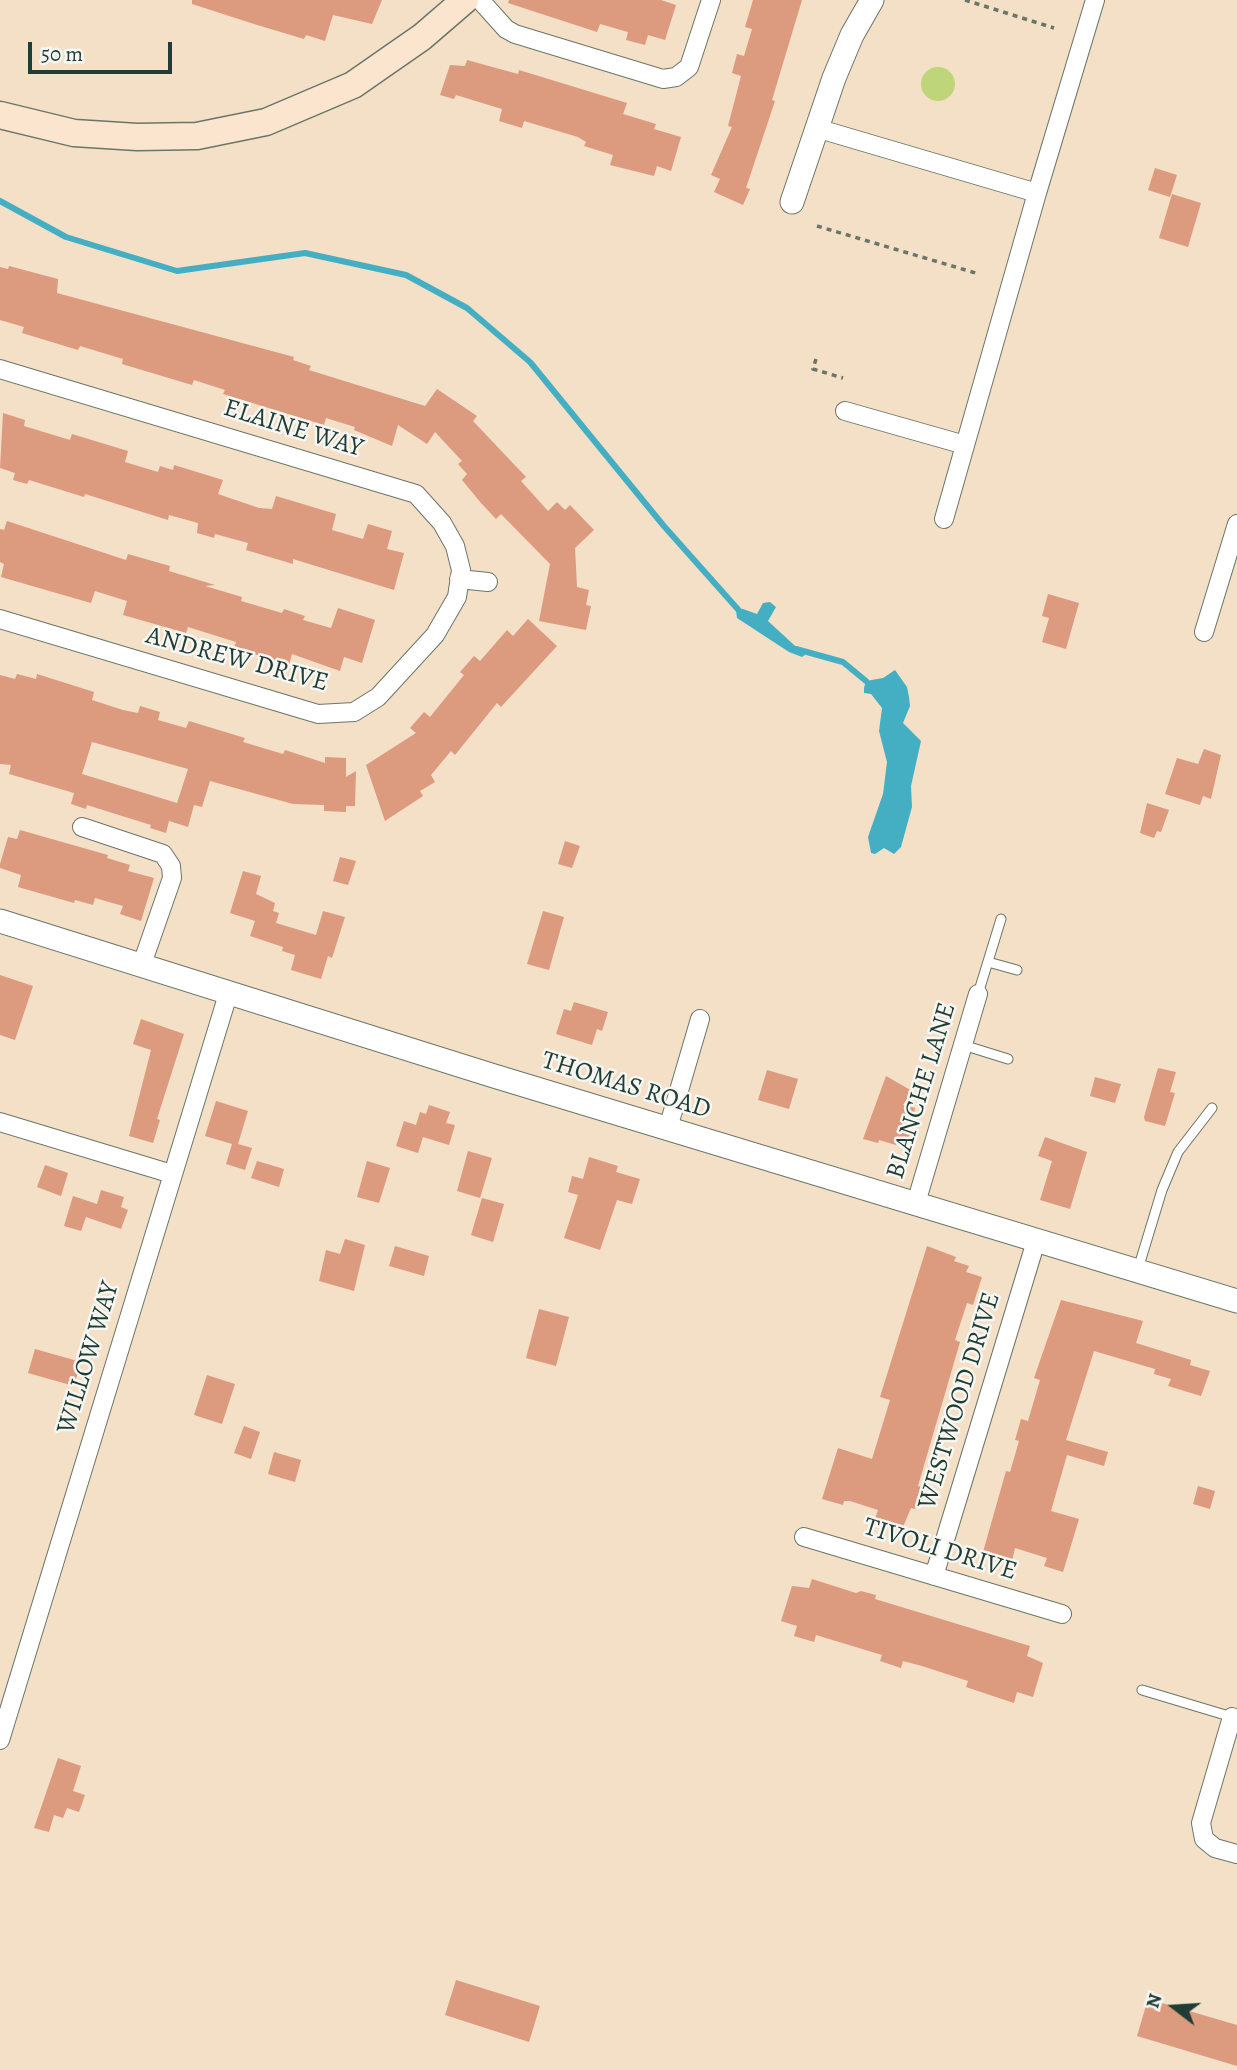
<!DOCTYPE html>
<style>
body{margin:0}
#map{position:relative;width:1237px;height:2070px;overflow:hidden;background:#f4dfc7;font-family:Alegreya,serif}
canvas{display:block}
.north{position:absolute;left:1139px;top:1972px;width:70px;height:70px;-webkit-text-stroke:5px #f6f6f2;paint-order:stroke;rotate:287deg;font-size:19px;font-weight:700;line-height:28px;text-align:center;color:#1f3d34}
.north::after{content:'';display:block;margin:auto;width:24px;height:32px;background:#1f3d34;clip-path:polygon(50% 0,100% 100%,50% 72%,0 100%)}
.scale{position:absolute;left:28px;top:42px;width:144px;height:32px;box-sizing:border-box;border:4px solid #1f3d34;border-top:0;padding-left:9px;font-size:21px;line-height:24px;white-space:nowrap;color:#1f3d34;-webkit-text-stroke:5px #f6f6f2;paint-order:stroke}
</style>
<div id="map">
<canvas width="1237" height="2070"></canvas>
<div class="north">N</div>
<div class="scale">50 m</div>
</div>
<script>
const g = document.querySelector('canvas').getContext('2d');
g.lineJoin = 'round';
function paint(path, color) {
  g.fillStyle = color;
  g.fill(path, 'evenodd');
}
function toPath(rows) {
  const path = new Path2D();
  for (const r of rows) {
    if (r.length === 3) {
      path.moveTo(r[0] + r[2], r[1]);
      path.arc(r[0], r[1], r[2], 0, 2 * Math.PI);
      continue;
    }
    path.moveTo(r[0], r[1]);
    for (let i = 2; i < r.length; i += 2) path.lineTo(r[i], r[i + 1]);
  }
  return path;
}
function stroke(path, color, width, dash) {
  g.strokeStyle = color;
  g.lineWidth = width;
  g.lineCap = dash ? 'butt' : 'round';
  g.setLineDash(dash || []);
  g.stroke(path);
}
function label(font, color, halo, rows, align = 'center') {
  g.font = font + ' Alegreya,serif';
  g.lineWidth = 5;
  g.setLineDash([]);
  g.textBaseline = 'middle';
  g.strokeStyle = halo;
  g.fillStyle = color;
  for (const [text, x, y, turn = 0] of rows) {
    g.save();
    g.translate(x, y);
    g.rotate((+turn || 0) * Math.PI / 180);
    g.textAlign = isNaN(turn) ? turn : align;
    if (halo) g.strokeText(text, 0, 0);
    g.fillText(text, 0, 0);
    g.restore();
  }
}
const green = toPath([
 [938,84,17]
]);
const water = toPath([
 [770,602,776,607,768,621,805,655,802,657,789,652,737,618,736,610,743,609,757,614,763,603],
 [895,670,907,687,909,697,910,706,903,723,921,741,911,786,912,807,901,847,894,854,884,848,875,854,871,853,868,837,883,794,887,762,879,731,882,708,871,694,864,693,864,688,866,681,883,678]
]);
const stream = toPath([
 [0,201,66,237,177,271,305,253,406,275,467,308,530,362,663,525,743,615],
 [796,649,843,662,866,681]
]);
const building = toPath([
 [192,0,382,0,372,24,333,15,325,41,306,35,304,39,254,24,192,4],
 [509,0,661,0,676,5,665,40,648,35,645,45,626,40,628,32,600,24,597,32,508,3],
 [753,0,802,0,772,100,775,101,746,188,750,189,743,205,714,192,720,179,711,175,732,127,728,126,741,76,732,73,737,54,744,56,752,29,745,27],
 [467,60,518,74,519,70,627,103,623,114,656,124,654,129,681,137,671,171,657,166,654,176,610,165,613,155,584,146,586,142,578,137,524,121,522,128,499,121,502,109,456,95,454,99,440,95,450,65,465,66],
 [1155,168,1177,175,1170,197,1148,190],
 [1172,194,1201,203,1188,247,1159,238],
 [9,266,58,279,57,293,294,357,293,360,311,366,309,370,425,406,437,389,477,416,473,421,526,477,521,481,548,511,557,502,565,510,570,505,594,530,575,548,577,587,589,590,586,605,591,606,586,630,539,621,550,564,501,514,496,519,481,503,462,480,467,474,458,464,462,461,435,432,427,444,398,425,392,446,354,430,355,427,326,418,324,425,223,394,225,390,194,380,192,385,122,364,123,359,80,346,78,350,22,333,24,327,0,320,0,267,8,269],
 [3,413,25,420,24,426,70,440,72,434,128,451,125,462,158,472,160,466,173,470,174,465,223,480,218,494,259,508,272,509,276,496,336,514,332,530,363,539,368,524,392,531,387,549,404,553,394,590,293,559,293,564,246,550,248,543,215,534,214,538,197,533,198,523,169,515,168,520,85,494,84,497,29,480,27,484,13,480,15,473,0,468],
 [7,521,126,560,128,554,170,566,169,571,215,585,205,586,242,597,241,601,282,613,284,609,305,616,303,620,331,628,338,608,375,620,362,663,344,657,340,671,292,654,289,665,234,648,236,642,188,627,186,633,123,615,127,601,95,591,91,603,1,577,4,564,0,562,0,529,4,530],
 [1048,594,1079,603,1066,649,1042,642,1049,618,1042,616],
 [528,619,557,646,501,707,497,703,455,755,451,751,431,775,435,782,420,791,423,796,385,821,366,765,416,733,410,728,424,712,430,717,464,675,460,672,474,656,480,661,507,630,513,636],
 [17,674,36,679,37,674,94,692,92,700,123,710,138,713,140,706,160,712,158,720,186,728,189,721,245,738,243,742,283,754,285,750,325,763,325,757,346,758,346,777,356,771,355,806,346,806,346,812,324,811,324,805,293,804,210,781,202,807,194,805,188,827,169,821,166,833,150,828,151,825,87,805,86,809,71,804,74,793,9,774,11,765,0,764,0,675,15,679],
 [92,742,188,769,177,803,82,774],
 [1204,749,1221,755,1211,799,1203,796,1200,805,1165,794,1177,758,1198,764],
 [1147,803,1169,810,1161,832,1157,831,1154,838,1140,833],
 [20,830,108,855,107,858,130,865,128,871,154,878,141,921,120,914,123,906,95,898,93,905,75,900,74,903,18,887,21,875,0,868,0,864,8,837,17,839],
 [565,841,580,846,572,868,558,864],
 [340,857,356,861,348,885,333,881],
 [243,871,261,876,256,894,275,903,273,911,279,913,276,923,316,935,323,911,345,917,332,958,328,956,321,979,291,970,295,955,282,951,283,947,250,936,255,921,230,913],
 [543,911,564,917,549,970,527,964],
 [0,975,33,986,15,1040,0,1035],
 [574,1002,608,1012,602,1031,597,1029,592,1045,556,1034,564,1009,571,1011],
 [141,1019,184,1034,157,1119,160,1120,153,1143,129,1136,151,1050,133,1044],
 [1158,1068,1176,1072,1170,1092,1175,1093,1165,1126,1145,1121,1144,1117],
 [767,1070,798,1079,789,1109,758,1100],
 [886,1076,912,1091,903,1105,915,1108,908,1143,897,1140,896,1145,879,1140,878,1143,863,1139],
 [1095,1077,1121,1084,1115,1103,1090,1096],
 [216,1101,248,1111,238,1144,252,1148,245,1170,226,1164,232,1144,205,1136],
 [429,1105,450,1112,446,1123,455,1125,449,1145,423,1137,418,1153,396,1146,404,1121,416,1125,420,1112,426,1114],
 [1045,1137,1087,1152,1070,1209,1040,1200,1052,1161,1038,1156],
 [468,1151,492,1158,480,1198,457,1191],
 [589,1157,618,1166,616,1172,640,1179,632,1204,617,1200,600,1250,564,1238,578,1195,568,1192,572,1176,583,1179],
 [257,1161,284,1169,279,1187,251,1178],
 [367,1161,390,1168,379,1203,357,1197],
 [45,1165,68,1173,61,1196,37,1187],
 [101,1190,124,1197,121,1207,128,1210,121,1229,86,1217,81,1231,64,1226,73,1196,97,1204],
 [482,1198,504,1204,493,1242,471,1235],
 [345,1239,365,1245,354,1291,319,1281,326,1250,340,1254],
 [395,1246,429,1256,424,1276,389,1266],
 [927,1246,956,1257,954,1261,969,1266,966,1272,982,1277,973,1305,967,1303,955,1340,960,1342,918,1486,922,1487,915,1509,911,1508,903,1527,875,1519,878,1510,850,1501,844,1501,843,1505,822,1499,838,1448,872,1459,890,1400,880,1397],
 [1061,1300,1143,1321,1136,1343,1191,1360,1190,1365,1210,1371,1201,1396,1168,1386,1171,1379,1154,1374,1155,1369,1094,1351,1066,1440,1108,1452,1104,1466,1067,1455,1051,1511,1079,1519,1063,1572,1044,1566,1047,1558,1015,1548,1012,1561,983,1552,1006,1471,1010,1472,1019,1441,1015,1440,1021,1419,1028,1421,1040,1380,1034,1378],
 [539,1309,569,1317,556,1366,526,1358],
 [35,1349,81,1362,74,1386,28,1373],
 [207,1375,235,1384,222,1424,194,1415],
 [244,1426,260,1432,251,1459,234,1453],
 [274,1452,301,1460,295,1482,268,1474],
 [1198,1486,1215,1491,1210,1509,1193,1504],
 [812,1579,856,1593,861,1591,876,1595,875,1599,1030,1646,1027,1656,1043,1663,1033,1697,1017,1692,1014,1703,966,1687,968,1681,922,1666,903,1661,901,1668,880,1661,882,1655,816,1635,814,1642,794,1636,797,1626,781,1621,792,1586,809,1588],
 [58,1758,81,1766,73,1791,85,1795,79,1812,67,1808,63,1818,54,1815,49,1832,34,1828],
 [456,1980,540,2006,529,2042,445,2015],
 [1148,1999,1237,2025,1237,2066,1137,2036]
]);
const path = toPath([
 [965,0,1054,28],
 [817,226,979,274],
 [816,359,813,369,843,378]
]);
const service = toPath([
 [988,962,1017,970],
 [978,994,1001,919],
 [963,1045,1008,1059],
 [1138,1269,1162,1190,1178,1152,1212,1108],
 [1142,1690,1232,1717]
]);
const minor = toPath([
 [480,0,506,29,515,34,663,79,676,77,689,67,711,0],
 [816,128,1037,193,1095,0],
 [0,369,416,494,442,523,455,546,461,570,457,597,435,635,378,697,354,712,318,714,0,619],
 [845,411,965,445],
 [944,519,1037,193],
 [459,579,488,582],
 [1204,632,1237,524],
 [82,827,163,854,171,866,172,878,142,964],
 [0,1122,172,1174],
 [668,1128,700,1019],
 [916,1203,978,994],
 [804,1537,1062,1614],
 [934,1576,1036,1241],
 [1232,1717,1201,1823,1204,1839,1215,1848,1237,1854],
 [0,1740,229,991]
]);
const tertiary = toPath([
 [792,202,834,78,852,35,872,0],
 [0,921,494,1076,1237,1301]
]);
const secondary = toPath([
 [0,115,74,133,137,137,197,136,266,122,353,85,422,37,465,0]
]);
const streetNames = [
 ["ELAINE WAY",293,429,17],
 ["ANDREW DRIVE",237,660,15],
 ["THOMAS ROAD",626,1086,17],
 ["BLANCHE LANE",922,1091,-73],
 ["WILLOW WAY",89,1358,-73],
 ["WESTWOOD DRIVE",960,1401,-73],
 ["TIVOLI DRIVE",940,1550,17]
];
paint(green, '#bfd579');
paint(water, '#44afc3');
stroke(stream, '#44afc3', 6);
paint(building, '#dc9a7f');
stroke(service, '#6a7667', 11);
stroke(minor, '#6a7667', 20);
stroke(tertiary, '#6a7667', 25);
stroke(secondary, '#6a7667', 29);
stroke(path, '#6a7667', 3.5, [5, 5]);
stroke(service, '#fff', 9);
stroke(minor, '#fff', 18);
stroke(tertiary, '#fff', 23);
stroke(secondary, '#fbe5cf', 26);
label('26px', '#1f3d34', '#f6f6f2', streetNames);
</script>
